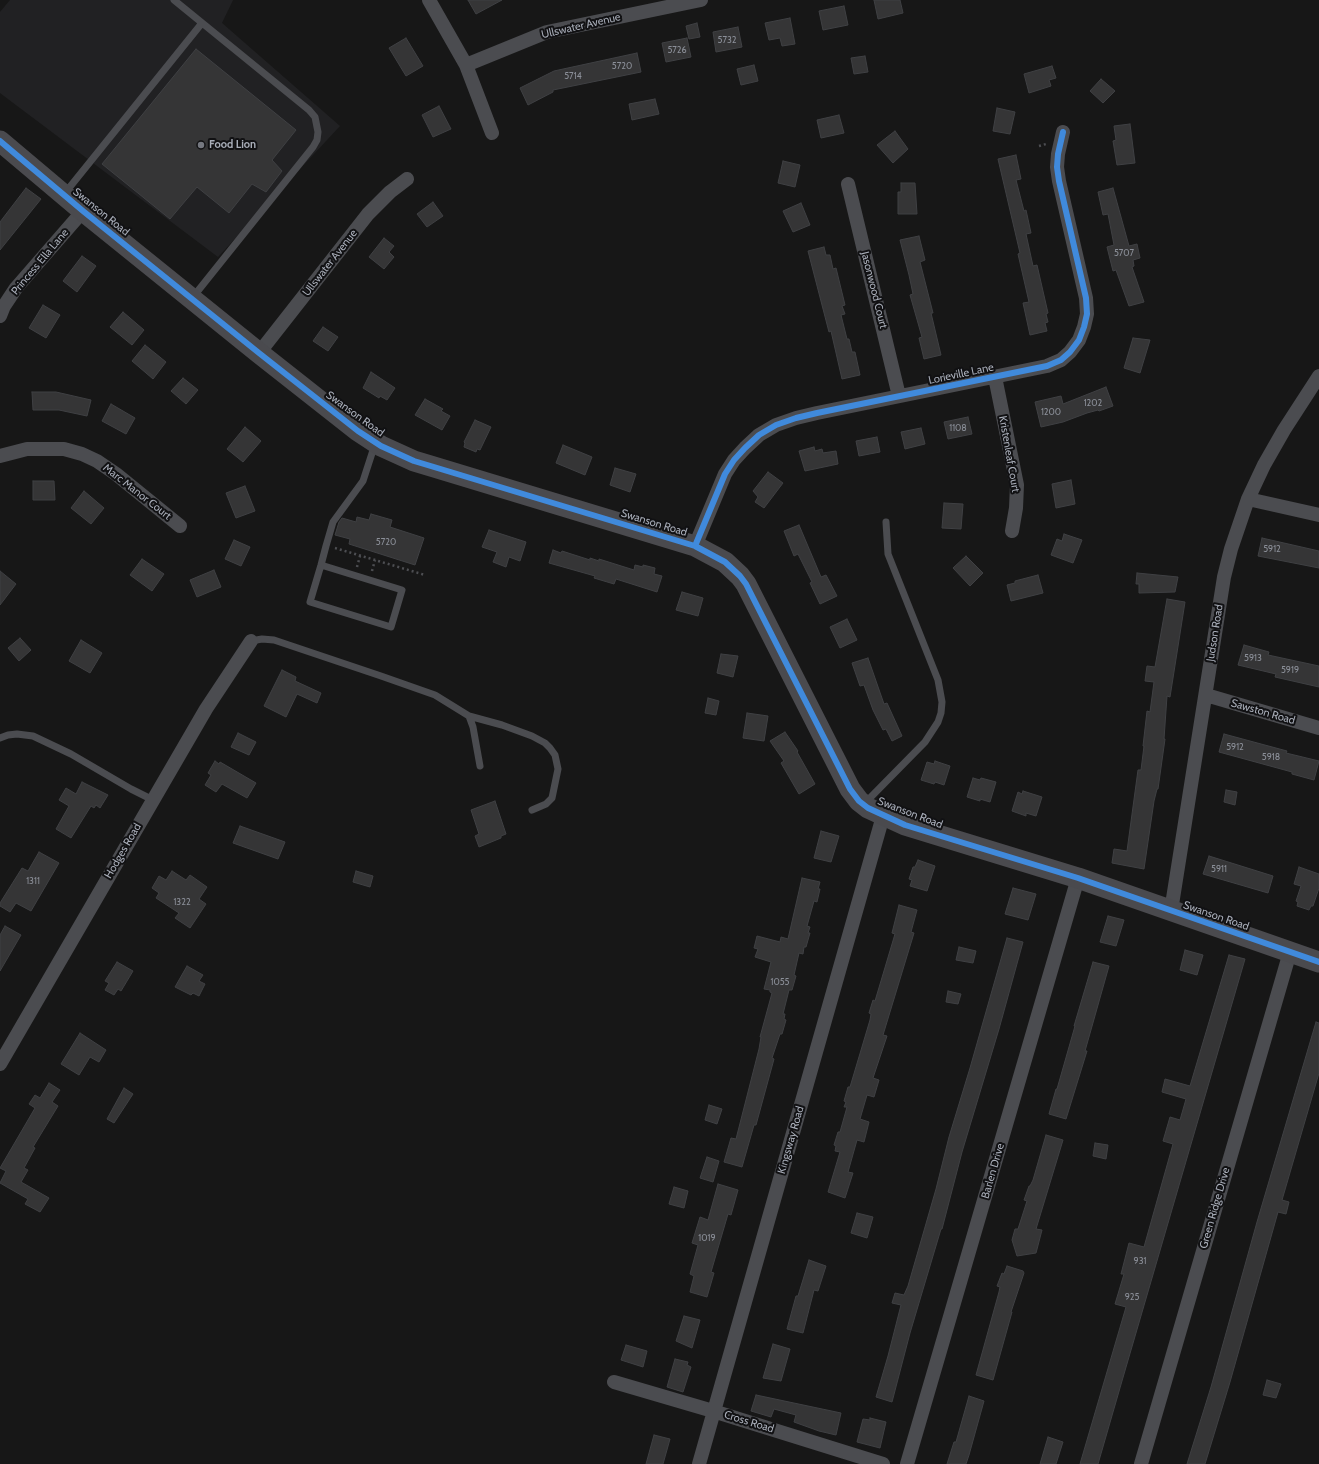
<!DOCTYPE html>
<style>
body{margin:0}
canvas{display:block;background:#171717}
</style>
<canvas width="1319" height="1464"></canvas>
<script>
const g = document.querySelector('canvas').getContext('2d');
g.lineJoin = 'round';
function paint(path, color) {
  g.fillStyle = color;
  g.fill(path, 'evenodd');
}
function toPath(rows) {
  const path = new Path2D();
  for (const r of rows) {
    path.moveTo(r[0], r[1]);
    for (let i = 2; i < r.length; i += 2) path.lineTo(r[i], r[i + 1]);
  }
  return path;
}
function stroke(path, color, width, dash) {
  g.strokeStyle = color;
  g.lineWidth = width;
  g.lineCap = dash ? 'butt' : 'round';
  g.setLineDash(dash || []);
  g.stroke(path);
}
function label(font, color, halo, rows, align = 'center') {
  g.font = font + ' Cabin,sans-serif';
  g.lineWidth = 4;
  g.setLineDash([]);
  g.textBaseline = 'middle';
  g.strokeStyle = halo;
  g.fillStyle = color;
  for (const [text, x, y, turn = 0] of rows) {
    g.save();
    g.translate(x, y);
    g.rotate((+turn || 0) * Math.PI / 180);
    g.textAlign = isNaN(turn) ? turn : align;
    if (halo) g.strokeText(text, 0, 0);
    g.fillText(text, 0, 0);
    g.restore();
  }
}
const built = toPath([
 [10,0,233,0,222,23,340,126,218,257,0,93,0,12]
]);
const building = toPath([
 [468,0,502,0,476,14,468,0],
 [874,0,900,0,903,13,878,19,874,0],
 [844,6,848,25,823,30,819,11,844,6],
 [790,18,795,44,782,46,780,38,769,40,765,23,790,18],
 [697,23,700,37,689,39,686,26,697,23],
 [738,27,742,47,716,52,713,32,738,27],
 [406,38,423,66,406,76,389,48,406,38],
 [687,38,691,57,666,62,662,43,687,38],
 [196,49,296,130,272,160,282,171,266,192,252,184,229,213,197,187,170,219,102,164,196,49],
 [637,53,641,72,553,90,553,92,528,105,520,88,554,71,637,53],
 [865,56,868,72,854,74,851,58,865,56],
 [754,65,758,81,741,85,737,69,754,65],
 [1052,66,1056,78,1049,80,1051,86,1029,93,1024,74,1052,66],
 [1101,79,1115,91,1103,103,1090,91,1101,79],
 [655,99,659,114,632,120,629,104,655,99],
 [439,106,451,129,433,137,422,115,439,106],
 [997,108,1015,112,1010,134,993,131,997,108],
 [839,115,844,133,821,138,817,120,839,115],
 [1130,124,1135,163,1117,165,1113,141,1116,140,1114,126,1130,124],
 [895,131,908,149,893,163,877,145,895,131],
 [1016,155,1021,179,1016,180,1024,211,1026,210,1031,233,1026,234,1033,266,1037,265,1048,313,1046,314,1048,322,1045,323,1047,331,1030,335,1023,303,1029,302,1018,254,1020,253,998,159,1016,155],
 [783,161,800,165,795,187,778,183,783,161],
 [901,183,915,183,917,214,898,214,898,192,901,192,901,183],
 [26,188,41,199,0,250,0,222,26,188],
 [1113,188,1129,246,1137,244,1140,258,1133,260,1134,266,1132,267,1144,302,1129,306,1116,270,1113,271,1107,247,1114,245,1108,214,1103,215,1098,192,1113,188],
 [433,202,443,216,427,227,417,214,433,202],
 [801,203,810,225,793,232,783,211,801,203],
 [919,236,925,260,920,262,933,313,931,313,941,355,924,359,919,338,922,337,910,295,913,294,909,275,900,240,919,236],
 [384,238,394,246,389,252,394,257,384,269,369,257,384,238],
 [824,247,826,255,830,255,833,269,836,268,845,305,842,306,845,314,841,315,847,339,849,339,852,352,855,352,860,375,842,379,831,331,829,332,808,251,824,247],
 [82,256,96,266,77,292,63,281,82,256],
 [43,305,60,315,46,338,29,328,43,305],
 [123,312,144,330,132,345,110,327,123,312],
 [323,327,338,337,328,351,313,341,323,327],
 [1133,338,1150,340,1140,373,1124,368,1133,338],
 [145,345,166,362,153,379,132,361,145,345],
 [371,372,395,388,387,400,380,396,379,398,363,388,371,372],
 [183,378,198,390,186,404,171,391,183,378],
 [1106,387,1113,406,1099,411,1098,410,1087,413,1063,422,1041,427,1035,402,1061,396,1063,404,1106,387],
 [32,392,56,392,91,400,87,416,59,410,33,410,32,392],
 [425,399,443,409,441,411,450,416,442,430,415,415,425,399],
 [111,404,135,418,126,434,102,421,111,404],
 [968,417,972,434,948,439,944,422,968,417],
 [475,420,491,427,480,450,477,449,476,452,464,447,465,443,464,442,475,420],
 [245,427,261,441,243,462,227,449,245,427],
 [921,428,925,444,905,449,901,432,921,428],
 [877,437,880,452,859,456,856,441,877,437],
 [563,445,592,457,585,475,556,463,563,445],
 [814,447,815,451,822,449,823,453,836,451,838,464,805,471,799,451,814,447],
 [615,468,636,474,630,492,610,485,615,468],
 [768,472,783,483,764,508,755,502,758,497,753,491,768,472],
 [1071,480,1075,504,1056,508,1052,484,1071,480],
 [33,481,54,481,55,500,33,500,33,481],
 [245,486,255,511,236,518,226,493,245,486],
 [84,491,104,508,91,524,71,508,84,491],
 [944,503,963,504,961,529,942,528,944,503],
 [371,514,392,520,390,527,424,538,415,565,349,544,350,539,335,535,339,522,342,518,356,522,357,517,369,520,371,514],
 [799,525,821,577,826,575,837,596,820,604,810,583,812,582,798,554,794,556,784,531,799,525],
 [489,530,526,542,520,561,509,557,506,567,493,562,497,552,482,547,489,530],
 [1064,534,1082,540,1073,563,1051,555,1057,539,1062,541,1064,534],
 [1262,538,1319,551,1319,568,1258,556,1262,538],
 [234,540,250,547,241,566,225,559,234,540],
 [553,550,561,553,562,551,590,560,590,558,599,561,599,559,634,570,635,565,643,567,643,565,655,568,654,574,662,576,657,592,616,579,614,584,594,578,595,576,549,563,553,550],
 [966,556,983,573,970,586,953,568,966,556],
 [142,559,164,574,152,591,130,575,142,559],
 [214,570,221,587,197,597,190,580,214,570],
 [0,571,16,584,0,605,0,571],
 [1137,573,1178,577,1175,592,1139,593,1139,584,1136,584,1137,573],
 [1038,575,1043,593,1011,601,1007,585,1015,583,1015,581,1038,575],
 [682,592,703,598,698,616,676,610,682,592],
 [1167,599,1185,602,1170,697,1167,696,1164,739,1165,739,1158,789,1157,789,1154,801,1144,869,1112,863,1114,849,1127,851,1138,770,1141,770,1144,746,1143,746,1147,711,1150,712,1154,682,1145,681,1147,666,1155,667,1167,599],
 [847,619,857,640,840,648,830,627,847,619],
 [20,638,31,650,19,661,8,648,20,638],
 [81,640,102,653,90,673,69,661,81,640],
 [1244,645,1269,652,1268,655,1319,666,1319,687,1275,677,1276,674,1238,665,1244,645],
 [721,654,738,656,733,677,717,673,721,654],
 [868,658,884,704,887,703,902,736,892,741,886,729,883,730,873,710,864,685,860,686,852,663,868,658],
 [282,670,296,677,295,681,321,693,317,703,297,694,286,717,264,706,282,670],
 [708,698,719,701,716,715,705,713,708,698],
 [747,713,768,716,764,741,743,738,747,713],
 [785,732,798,751,797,752,815,784,799,794,781,763,784,761,770,741,785,732],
 [238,733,256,742,249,755,231,747,238,733],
 [1224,734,1287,751,1286,753,1319,761,1314,780,1292,774,1292,772,1219,752,1224,734],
 [215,761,219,764,220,762,256,783,247,798,222,784,216,792,205,785,211,775,208,773,215,761],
 [935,761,950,766,944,785,935,782,934,784,921,780,927,762,934,764,935,761],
 [973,778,980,780,981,778,996,782,990,802,980,799,980,801,967,797,973,778],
 [82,782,108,795,100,808,96,805,94,808,91,806,71,838,56,829,69,806,59,800,66,788,76,794,82,782],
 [1226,790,1237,792,1235,805,1224,802,1226,790],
 [1023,791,1042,797,1036,816,1026,813,1026,816,1012,811,1018,792,1022,794,1023,791],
 [495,801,506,834,501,836,501,838,479,847,475,836,479,834,471,810,495,801],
 [240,826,285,842,278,859,233,843,240,826],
 [821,831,839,836,831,862,814,858,821,831],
 [39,852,59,863,31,911,16,903,10,912,0,906,0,903,22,868,28,871,39,852],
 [1209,856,1273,876,1268,893,1203,874,1209,856],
 [918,860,935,866,927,891,910,886,912,880,909,879,913,867,915,867,918,860],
 [1299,867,1319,874,1319,888,1313,906,1311,906,1309,910,1297,906,1298,902,1296,901,1301,886,1294,884,1299,867],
 [172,871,186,880,190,875,207,887,199,899,206,904,190,928,175,918,179,913,156,898,159,893,152,888,159,876,166,880,172,871],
 [356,871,373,876,370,887,353,882,356,871],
 [802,878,820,882,818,889,820,889,817,902,814,901,807,926,810,927,808,933,810,933,806,947,804,947,803,954,799,953,794,975,796,976,792,990,789,990,783,1014,785,1014,784,1019,786,1020,782,1034,780,1034,772,1058,774,1059,756,1125,754,1125,742,1167,724,1162,731,1138,736,1139,759,1049,761,1037,760,1037,772,993,770,992,770,990,764,989,771,962,755,957,758,949,754,948,757,936,780,942,781,937,788,939,802,878],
 [1013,888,1036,894,1028,920,1005,914,1013,888],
 [899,905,917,910,911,932,914,933,883,1035,887,1036,873,1078,879,1080,874,1097,867,1095,860,1119,869,1122,864,1142,857,1140,848,1172,853,1173,845,1198,828,1192,840,1152,835,1151,836,1146,834,1145,838,1132,840,1132,847,1107,844,1107,846,1102,844,1101,848,1087,850,1087,870,1020,871,1014,869,1013,873,1000,875,1001,895,934,892,933,899,905],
 [1108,916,1124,920,1116,946,1100,942,1108,916],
 [5,926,21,935,0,971,0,935,5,926],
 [1007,938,1023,942,999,1029,962,1152,942,1229,941,1229,910,1333,892,1402,876,1397,888,1356,901,1305,892,1303,895,1293,904,1295,908,1286,936,1189,949,1137,970,1068,1007,938],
 [959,947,976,951,973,963,956,960,959,947],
 [1185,950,1203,955,1197,975,1180,970,1185,950],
 [1229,955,1245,959,1124,1374,1098,1464,1080,1464,1126,1307,1115,1304,1124,1274,1121,1274,1129,1243,1144,1247,1173,1144,1163,1141,1170,1117,1180,1120,1186,1099,1162,1092,1165,1079,1190,1086,1229,955],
 [117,962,133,971,121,991,118,989,114,995,105,990,109,983,105,981,117,962],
 [1093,962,1109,966,1085,1051,1087,1051,1066,1119,1049,1114,1056,1089,1057,1089,1075,1026,1074,1026,1093,962],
 [187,966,203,975,199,981,205,984,199,996,193,993,191,995,175,987,187,966],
 [948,991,961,994,958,1004,946,1002,948,991],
 [1316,1022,1319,1023,1319,1073,1282,1200,1289,1202,1286,1214,1278,1212,1230,1382,1205,1464,1187,1464,1211,1387,1257,1222,1316,1022],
 [80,1033,106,1050,99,1062,90,1057,79,1075,61,1064,80,1033],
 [49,1083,60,1090,52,1102,58,1106,33,1147,35,1148,24,1168,28,1170,21,1182,49,1198,40,1212,25,1204,28,1199,0,1183,6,1171,0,1168,35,1108,29,1104,35,1095,40,1098,49,1083],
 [124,1088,133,1094,114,1123,107,1119,124,1088],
 [709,1105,722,1109,717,1124,705,1120,709,1105],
 [1046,1135,1063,1140,1036,1229,1042,1230,1036,1253,1017,1256,1012,1240,1015,1229,1018,1229,1027,1201,1024,1200,1029,1186,1030,1186,1033,1180,1046,1135],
 [1095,1143,1108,1145,1106,1159,1093,1156,1095,1143],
 [707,1157,719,1161,713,1182,700,1178,707,1157],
 [718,1184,738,1190,731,1215,728,1214,711,1272,714,1273,707,1297,690,1292,694,1276,690,1274,698,1245,692,1243,700,1217,708,1220,718,1184],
 [674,1187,688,1191,684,1208,669,1204,674,1187],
 [857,1213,873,1217,867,1238,851,1233,857,1213],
 [809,1260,826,1266,818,1291,814,1290,803,1333,787,1329,796,1296,798,1296,809,1260],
 [1007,1266,1023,1271,1024,1273,1011,1312,1012,1312,993,1380,976,1375,999,1292,1000,1287,997,1286,1002,1273,1004,1274,1007,1266],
 [684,1316,700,1320,692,1348,676,1341,684,1316],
 [773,1344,790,1349,781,1381,763,1378,773,1344],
 [626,1345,647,1351,643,1367,621,1360,626,1345],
 [675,1359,688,1362,687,1365,691,1367,683,1392,667,1387,675,1359],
 [1267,1380,1281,1384,1276,1398,1263,1395,1267,1380],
 [756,1395,841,1413,836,1435,819,1431,794,1422,796,1415,774,1409,771,1417,751,1411,756,1395],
 [969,1396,984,1401,969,1455,966,1464,947,1464,954,1442,956,1442,969,1396],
 [870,1418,886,1422,880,1448,857,1442,863,1419,870,1420,870,1418],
 [654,1435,670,1439,663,1464,646,1464,654,1435],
 [1048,1437,1063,1442,1056,1464,1040,1464,1048,1437]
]);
const path = toPath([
 [1039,146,1046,144],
 [335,548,425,575],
 [357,567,360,556],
 [372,571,375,560]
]);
const lane = toPath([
 [174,0,309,110,315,117,318,132,317,140,313,147,193,297],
 [65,193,202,23],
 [321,565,402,590,391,627,310,602,321,565,326,546,333,522,363,481,375,444],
 [251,641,262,639,274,640,381,676,435,695,469,716,473,727,480,766],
 [469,716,502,725,532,736,545,743,550,748,555,755,558,769,552,798,546,804,532,810],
 [0,738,8,735,17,734,33,736,71,754,131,789,153,800],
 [865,803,925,742,938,722,941,713,942,702,938,680,888,554,886,522]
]);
const street = toPath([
 [429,0,466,65,492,133],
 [466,65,547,32,701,0],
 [848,184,899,396],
 [0,316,4,306,16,288,83,211],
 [259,353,368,214,390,192,407,179],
 [995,377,1017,485,1016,508,1012,531],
 [0,456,27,449,64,449,82,454,97,461,116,474,180,526],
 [1248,499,1319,515],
 [695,546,725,474,734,460,745,448,759,435,776,425,796,418,817,413,1047,366,1061,360,1070,352,1079,340,1084,327,1087,314,1086,298,1059,181,1057,167,1058,154,1063,132],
 [1206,695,1319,728],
 [1171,911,1224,577,1231,549,1248,499,1264,465,1284,430,1319,376],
 [0,1064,206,709,251,641],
 [614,1382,713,1411,883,1464],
 [699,1464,883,816],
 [907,1464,1078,878],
 [1141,1464,1290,952]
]);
const secondary = toPath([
 [0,141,83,211,259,353,358,431,381,446,414,461,434,467,695,546,725,562,740,576,746,584,850,789,859,801,868,808,905,825,1078,878,1319,962]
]);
const cycleway = toPath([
 [0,141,83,211,259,353,358,431,381,446,414,461,434,467,695,546,725,562,740,576,746,584,850,789,859,801,868,808,905,825,1078,878,1319,962],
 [695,546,725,474,734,460,745,448,759,435,776,425,796,418,817,413,1047,366,1061,360,1070,352,1079,340,1084,327,1087,314,1086,298,1059,181,1057,167,1058,154,1063,132]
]);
const markers = [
 [201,145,4,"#757880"]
];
const numberNames = [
 ["5732",727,40],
 ["5726",677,50],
 ["5720",622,66],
 ["5714",573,76],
 ["5707",1124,253],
 ["1202",1093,403],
 ["1200",1051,412],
 ["1108",958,428],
 ["5720",386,542],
 ["5912",1272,549],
 ["5913",1253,658],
 ["5919",1290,670],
 ["5912",1235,747],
 ["5918",1271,757],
 ["5911",1219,869],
 ["1311",33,881],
 ["1322",182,902],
 ["1055",780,982],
 ["1019",707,1238],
 ["931",1140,1261],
 ["925",1132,1297]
];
const streetNames = [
 ["Ullswater Avenue",581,26,-13],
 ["Swanson Road",101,212,39],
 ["Princess Ella Lane",40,262,-50],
 ["Ullswater Avenue",330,263,-52],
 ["Jasonwood Court",874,290,76],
 ["Lorieville Lane",961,374,-12],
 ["Swanson Road",355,414,36],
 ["Kristenleaf Court",1009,454,80],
 ["Marc Manor Court",137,492,38],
 ["Swanson Road",654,523,17],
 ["Judson Road",1215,633,-81],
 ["Sawston Road",1263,712,16],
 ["Swanson Road",910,813,21],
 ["Hodges Road",123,851,-60],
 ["Swanson Road",1216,916,19],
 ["Kingsway Road",791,1140,-74],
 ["Barlen Drive",993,1171,-74],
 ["Green Ridge Drive",1215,1208,-74],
 ["Cross Road",749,1422,17]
];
const poiNames = [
 ["Food Lion",209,145]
];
paint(built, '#212123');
paint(building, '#353536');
stroke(building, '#3f4043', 1);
stroke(path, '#4d4e52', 2.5, [2, 3]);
stroke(lane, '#4b4c50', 7);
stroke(street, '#4b4c50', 14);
stroke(secondary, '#4a4a4e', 21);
stroke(cycleway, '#408adc', 6);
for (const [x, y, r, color] of markers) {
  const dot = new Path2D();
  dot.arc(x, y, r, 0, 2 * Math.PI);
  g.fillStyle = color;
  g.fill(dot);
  stroke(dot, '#111113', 1.5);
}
label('9px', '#8b8f98', null, numberNames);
label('11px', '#a8adb8', '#111113', streetNames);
label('bold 11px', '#a8adb8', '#111113', poiNames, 'left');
</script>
